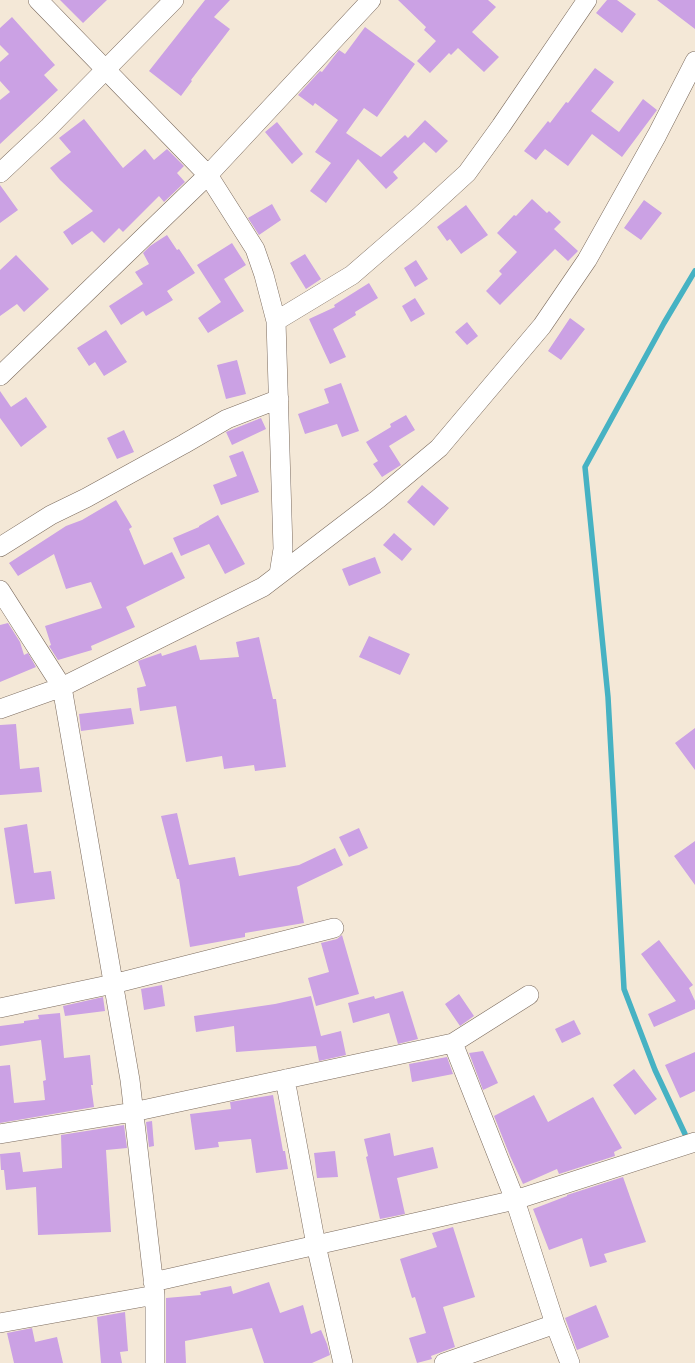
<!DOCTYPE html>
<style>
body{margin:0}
canvas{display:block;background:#f4e8d7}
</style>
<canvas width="695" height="1363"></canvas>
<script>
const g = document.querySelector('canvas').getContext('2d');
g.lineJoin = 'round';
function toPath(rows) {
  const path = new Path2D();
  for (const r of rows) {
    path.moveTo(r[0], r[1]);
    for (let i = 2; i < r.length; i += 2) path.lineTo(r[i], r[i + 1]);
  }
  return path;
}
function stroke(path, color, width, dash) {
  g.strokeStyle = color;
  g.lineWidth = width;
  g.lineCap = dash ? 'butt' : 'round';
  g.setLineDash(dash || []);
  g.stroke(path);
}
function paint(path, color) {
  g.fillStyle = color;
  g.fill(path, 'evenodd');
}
const stream = toPath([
 [685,1134,655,1070,624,989,608,697,585,467,664,323,695,271]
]);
const building = toPath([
 [60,0,107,0,83,23],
 [205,0,230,0,214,17,230,29,191,80,192,81,181,96,149,71],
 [398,0,488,0,496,7,472,32,499,57,484,72,458,48,451,55,449,53,430,73,417,61,436,41,424,30,426,27],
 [607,0,617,0,636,14,622,33,596,13],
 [657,0,695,0,695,29],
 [12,17,55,65,44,75,58,90,0,144,0,100,10,92,0,81,0,62,9,54,0,45,0,28],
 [365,27,415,64,377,117,364,108,346,133,381,157,405,135,408,138,425,120,448,141,436,153,424,142,393,172,398,178,386,189,358,159,326,203,310,191,331,163,315,152,338,120,315,103,313,106,298,95,320,71,322,72,339,50,345,54],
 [595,68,614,82,591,111,619,132,643,99,657,110,622,157,592,134,568,166,545,149,536,160,524,151,548,121,550,123,566,102,568,103],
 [84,119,123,168,145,149,154,160,167,149,184,166,177,173,185,182,164,202,159,196,123,232,119,228,104,243,92,231,72,245,63,232,93,211,60,180,50,168,71,152,59,138],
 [277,122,303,154,292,164,265,132],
 [0,185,18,210,0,223],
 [532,199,547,213,549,211,561,222,554,229,578,251,568,261,555,249,500,305,486,291,502,274,499,271,517,252,497,233,514,215,516,216],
 [644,200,662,213,641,240,624,228],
 [272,204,281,220,259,235,248,218],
 [466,205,488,235,461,254,450,239,447,241,437,227],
 [167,235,177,250,179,249,195,273,167,291,173,300,146,316,143,311,121,325,109,306,143,284,135,272,149,264,143,253,150,246],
 [232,243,246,265,224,279,244,311,208,333,198,318,221,302,197,265],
 [305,254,321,279,306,289,290,263],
 [16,255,49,289,24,312,17,304,0,316,0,270],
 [416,260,428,279,415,287,404,268],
 [369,283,378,298,355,312,356,315,333,329,346,357,330,364,309,319,335,307,334,305],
 [415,298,425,314,411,322,402,306],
 [570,318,585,329,561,360,548,351],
 [467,322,478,336,467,345,455,332],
 [106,330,127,362,104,376,95,362,89,366,77,348],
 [237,360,246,394,226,399,217,365],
 [341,383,359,431,342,437,337,424,305,434,298,414,329,403,324,389],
 [0,391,11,407,26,397,47,427,21,447,0,418],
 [406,415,415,430,389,446,401,465,382,477,373,464,378,461,366,442,391,427,390,424],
 [261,418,266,429,232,445,226,432],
 [124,430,134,452,117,459,107,438],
 [243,451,259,492,221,505,213,485,237,476,229,456],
 [422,485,449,508,434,526,407,502],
 [116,500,132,527,129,529,144,565,172,552,185,578,126,607,135,627,91,646,92,650,58,660,49,646,51,645,45,626,102,608,91,582,66,589,54,554,18,576,9,563,66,526,82,520],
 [218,515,245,564,225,574,209,544,181,556,173,538,199,527,199,526],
 [394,533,412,549,402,561,383,545],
 [375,557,381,573,349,586,342,569],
 [8,623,20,642,24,655,28,653,36,667,0,682,0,625],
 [369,636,410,654,400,675,359,657],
 [259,637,273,699,276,699,286,767,255,771,254,765,224,769,222,756,186,762,176,706,140,711,137,688,146,686,138,661,161,653,162,656,196,645,200,660,239,657,236,642],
 [131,708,134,724,81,731,79,714],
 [16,724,20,769,39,767,42,792,0,795,0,725],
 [695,728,695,770,675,743],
 [177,813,189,865,235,857,239,876,299,865,335,848,343,865,297,887,304,923,245,933,245,937,190,947,179,879,177,879,161,816],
 [27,824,34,873,51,871,55,899,15,904,4,828],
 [359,828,368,848,349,857,339,837],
 [695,841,695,885,674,856],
 [342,935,359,994,316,1006,308,978,329,972,321,943,337,939],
 [659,940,693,985,689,988,695,1001,695,1009,654,1027,648,1014,676,1001,641,954],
 [162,985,165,1006,144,1010,141,989],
 [403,991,418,1039,398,1044,389,1013,353,1023,348,1003,374,996,375,999],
 [459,994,474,1016,460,1026,445,1004],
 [311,996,321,1036,341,1031,346,1055,319,1061,316,1046,236,1052,234,1026,196,1032,194,1016,275,1004],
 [103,997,105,1011,65,1016,63,1006],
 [60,1013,64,1058,90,1055,93,1085,91,1085,94,1107,0,1123,0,1066,10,1065,14,1103,45,1100,43,1081,46,1080,41,1040,0,1046,0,1026,24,1023,24,1021,39,1019,38,1015],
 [574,1020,581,1034,562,1043,555,1029],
 [483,1051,498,1083,483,1090,469,1053],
 [695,1052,695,1091,680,1098,665,1065],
 [447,1057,453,1074,412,1082,409,1064],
 [634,1069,657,1099,635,1115,613,1085],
 [273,1095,283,1151,285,1151,288,1169,256,1173,251,1139,218,1142,219,1147,195,1150,190,1114,231,1109,230,1102],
 [534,1095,548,1122,593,1097,622,1148,614,1152,615,1156,559,1174,557,1169,523,1184,510,1156,494,1116],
 [152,1121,154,1146,149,1147,146,1122],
 [124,1125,127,1148,106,1150,111,1232,38,1235,36,1187,6,1190,4,1170,1,1170,0,1154,20,1152,23,1172,62,1168,61,1135],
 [390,1133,394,1156,433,1147,438,1168,397,1178,405,1214,380,1219,366,1157,368,1156,364,1139],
 [335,1151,338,1177,317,1178,314,1153],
 [623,1177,646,1242,604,1254,607,1262,590,1267,582,1238,549,1250,533,1209,567,1196,567,1195],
 [453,1227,475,1297,443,1307,455,1347,431,1356,432,1359,417,1363,409,1338,426,1333,415,1297,412,1298,400,1259,437,1247,432,1233],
 [269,1282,280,1313,303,1305,311,1334,321,1330,327,1344,330,1355,312,1363,264,1363,252,1328,185,1341,186,1363,166,1363,166,1298,201,1295,200,1292,231,1286,233,1294],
 [596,1305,609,1337,577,1350,565,1318],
 [125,1312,128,1351,120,1352,122,1363,101,1363,97,1317],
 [32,1328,35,1342,57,1337,63,1363,14,1363,7,1333]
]);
const street = toPath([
 [38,0,208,175,255,249,264,275,276,321,283,549,279,574],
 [0,173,49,127,174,0],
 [276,321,352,275,419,217,467,173,501,126,587,0],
 [0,376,208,175,371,0],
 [0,547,51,515,86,498,184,444,227,419,279,399],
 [0,590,62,687,130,1080,155,1295,155,1363],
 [0,709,62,687,263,587,378,499,439,448,542,326,587,260,657,135,695,61],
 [0,1008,113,984,334,928],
 [453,1043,515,1200,555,1324,570,1363],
 [285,1079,316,1245,343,1363],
 [0,1134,133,1112,453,1043,529,995],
 [153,1282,515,1200,695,1142],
 [0,1323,155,1295],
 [444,1363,555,1324]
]);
stroke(stream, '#46b2c3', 5.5);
paint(building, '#cba1e4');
stroke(street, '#7c6c5f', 20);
stroke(street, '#fff', 19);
</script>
